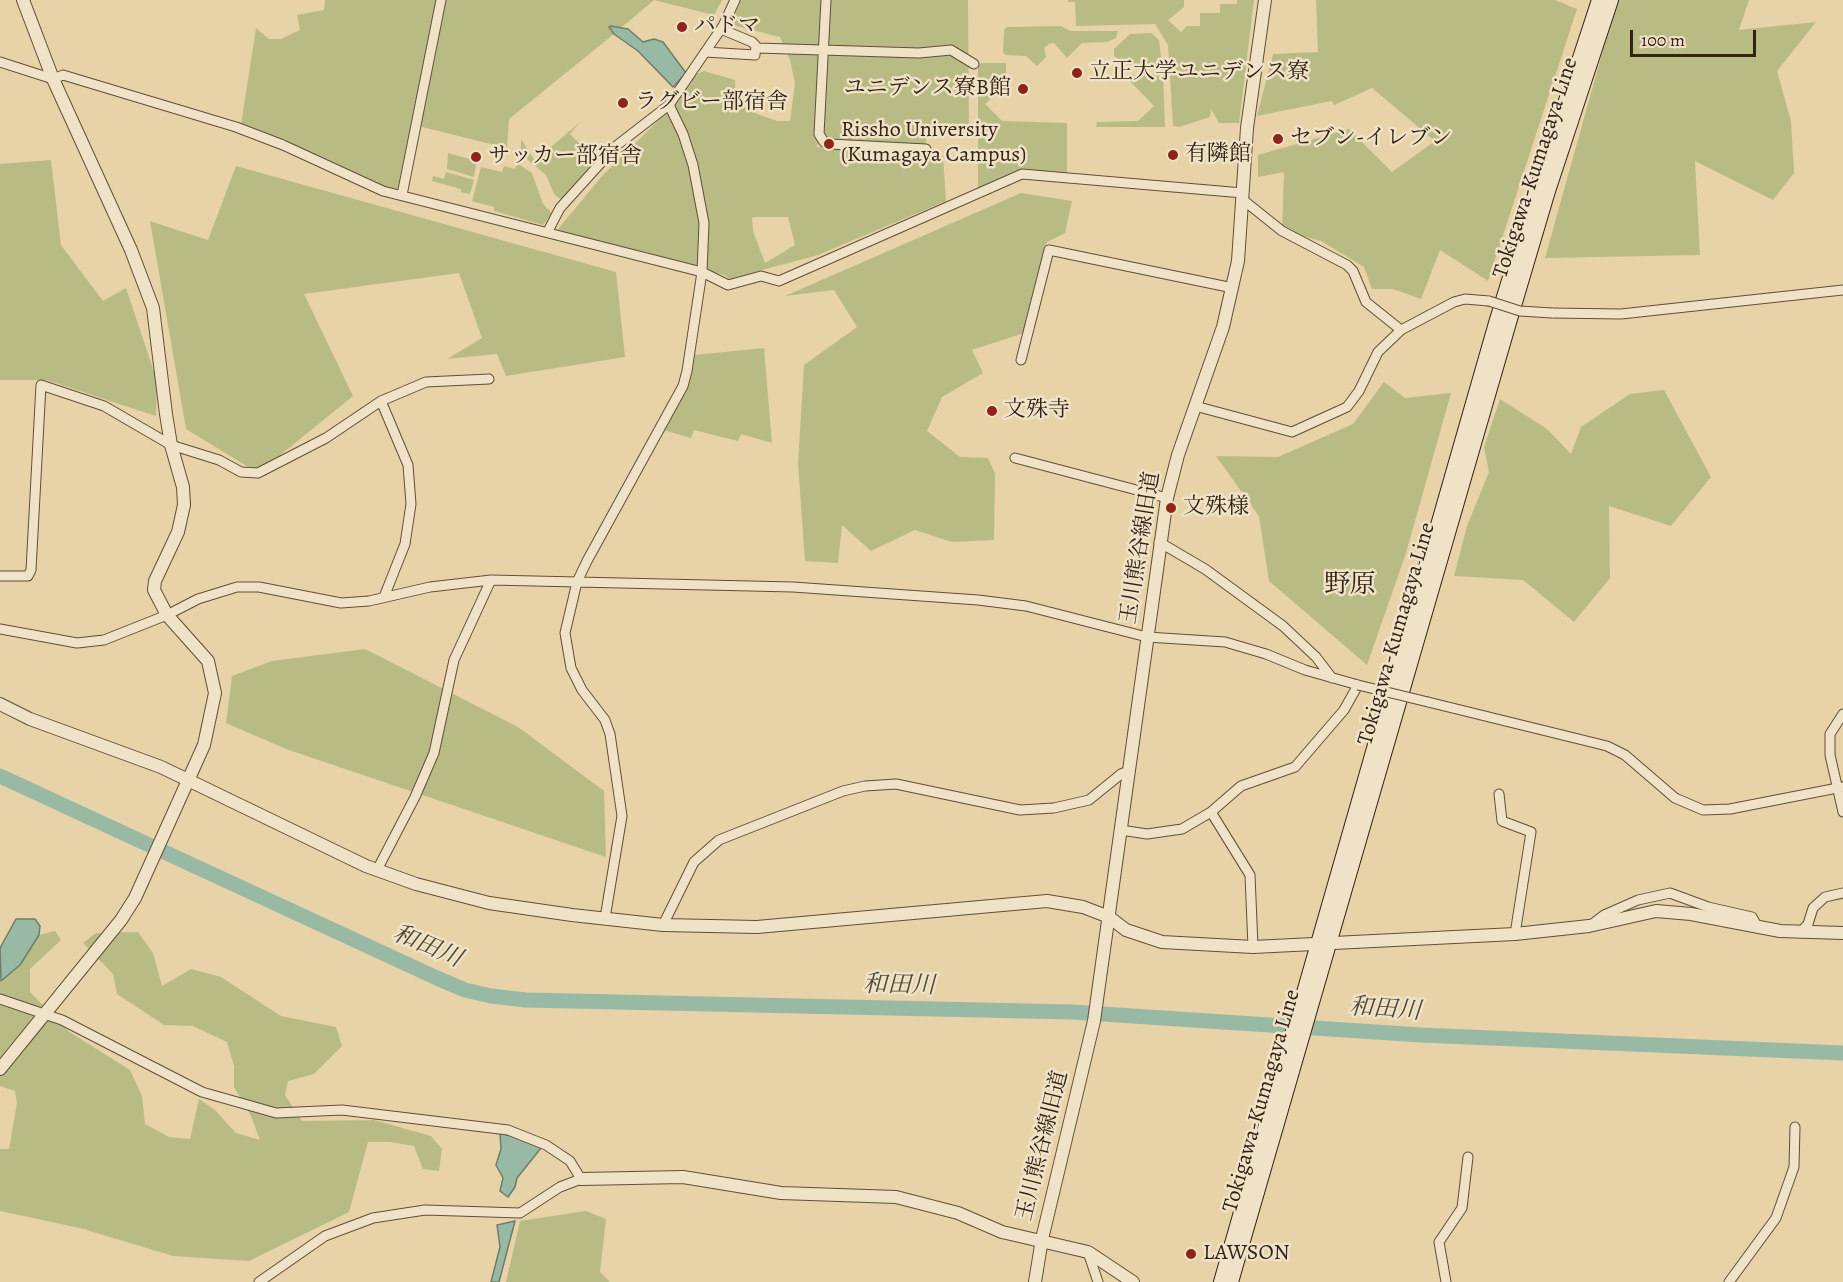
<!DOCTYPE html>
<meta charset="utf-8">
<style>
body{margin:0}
#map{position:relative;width:1843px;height:1282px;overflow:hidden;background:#e7d3a7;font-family:Alegreya,serif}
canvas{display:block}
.scale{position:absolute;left:1630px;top:30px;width:126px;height:27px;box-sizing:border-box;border:3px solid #332216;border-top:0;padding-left:8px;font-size:18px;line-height:21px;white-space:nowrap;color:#332216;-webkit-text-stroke:4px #efe2c6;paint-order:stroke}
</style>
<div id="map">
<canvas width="1843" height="1282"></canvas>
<div class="scale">100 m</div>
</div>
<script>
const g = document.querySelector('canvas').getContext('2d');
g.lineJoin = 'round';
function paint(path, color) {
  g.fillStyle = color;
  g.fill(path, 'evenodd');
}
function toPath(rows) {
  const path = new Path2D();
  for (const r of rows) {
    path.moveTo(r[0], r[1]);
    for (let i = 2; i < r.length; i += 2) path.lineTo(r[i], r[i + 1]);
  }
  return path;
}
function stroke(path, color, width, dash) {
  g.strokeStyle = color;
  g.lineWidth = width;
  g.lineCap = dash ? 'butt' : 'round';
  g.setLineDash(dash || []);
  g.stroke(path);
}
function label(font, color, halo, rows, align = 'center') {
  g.font = font + ' Alegreya,"Noto Serif JP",serif';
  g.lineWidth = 5;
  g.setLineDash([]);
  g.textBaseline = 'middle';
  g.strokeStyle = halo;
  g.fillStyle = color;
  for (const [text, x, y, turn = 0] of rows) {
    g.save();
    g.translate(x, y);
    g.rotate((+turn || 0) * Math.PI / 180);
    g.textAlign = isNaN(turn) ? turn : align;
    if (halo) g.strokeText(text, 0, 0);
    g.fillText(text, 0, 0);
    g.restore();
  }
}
const green = toPath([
 [325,0,437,0,397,192,382,189,241,125,256,28,269,39,281,39,300,30,297,15,324,10],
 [446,0,722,0,714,15,654,0,621,28,611,26,610,30,614,34,509,119,507,148,418,126],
 [737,0,968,0,969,132,926,135,926,146,830,140,824,136,816,147,926,153,926,156,943,156,946,201,818,255,729,279,724,275,554,234,602,176,674,105,684,88,697,74,704,71,735,80,736,102,757,114,777,121,790,121,795,83,790,60,780,37,729,24],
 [755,217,788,217,795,245,765,263,753,231,752,218],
 [1068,0,1184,0,1184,7,1168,20,1181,32,1187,26,1200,26,1200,13,1220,13,1220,4,1237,4,1237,0,1254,0,1239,123,1219,123,1211,109,1210,117,1179,127,1173,126,1168,45,1155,24,1076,26,1075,2,1068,2],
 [1316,0,1555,0,1577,9,1488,281,1440,250,1421,299,1393,289,1372,289,1364,267,1321,241,1282,231,1284,172,1258,177,1258,155,1349,129,1392,172,1435,141,1372,88,1334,105,1332,101,1257,116,1273,54,1318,52],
 [1617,0,1749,0,1739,30,1816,22,1777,71,1791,121,1794,173,1773,200,1695,161,1700,255,1545,258],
 [1061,26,1071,31,1118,31,1116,38,1107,42,1082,43,1067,58,1054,43,1049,44,1044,48,1046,57,1037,66,1026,56,1006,55,1003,53,1004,30,1007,27],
 [1151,33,1159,40,1162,65,1127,65,1114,56,1114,49,1130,34],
 [981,63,1006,63,1006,74,1012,80,985,104,1002,121,1067,123,1067,173,1025,172,978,192,978,66],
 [1163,73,1165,127,1096,127,1097,122,1138,121,1154,106,1125,76],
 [580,122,570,134,597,161,563,201,554,194,546,175,521,154,521,139,535,161],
 [448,153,477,161,474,177,447,169],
 [51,160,61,245,103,301,126,288,157,381,156,416,46,380,0,380,0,164],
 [517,163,532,173,543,204,552,213,543,225,494,211,494,207,472,201,481,167,502,172,504,166,515,169],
 [236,166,616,272,625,357,506,376,497,354,447,359,482,338,459,273,304,294,353,396,258,473,186,429,150,221,208,240],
 [446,172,474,180,470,194,461,192,461,189,432,181,433,176,444,179],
 [1021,193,1072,201,1065,233,1047,242,1024,333,972,350,983,373,942,397,927,431,960,457,988,458,995,474,994,540,952,542,915,530,871,551,842,525,838,563,805,561,798,464,804,365,857,327,834,290,785,296],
 [764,348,772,443,741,434,738,441,694,430,691,438,663,430,686,390,695,355],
 [1384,382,1405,398,1451,393,1406,553,1367,665,1269,581,1259,516,1216,456,1278,457,1353,424],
 [1664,390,1711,477,1671,526,1609,506,1610,578,1574,622,1523,580,1454,576,1467,526,1489,472,1484,447,1500,399,1547,429,1571,454,1581,427,1630,394],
 [365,649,518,727,604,791,606,857,286,749,226,723,232,676,272,661],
 [55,931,61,940,30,969,30,992,68,1031,130,1070,142,1096,145,1124,169,1137,190,1139,199,1099,215,1110,236,1133,260,1140,251,1116,234,1087,234,1066,227,1042,193,1026,164,1025,117,994,113,974,83,943,96,933,138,932,153,953,162,986,191,969,221,977,281,1016,336,1027,342,1046,314,1074,288,1081,285,1095,302,1121,374,1120,431,1136,442,1149,439,1171,423,1169,414,1146,390,1142,368,1142,349,1212,249,1261,173,1256,80,1228,0,1211,0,1149,9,1149,17,1103,15,1091,0,1086,0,981,20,965,39,935],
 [586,1211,606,1219,600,1272,610,1282,506,1282,520,1221]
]);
const water = toPath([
 [611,26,628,29,643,42,654,39,663,42,686,73,673,87,638,51,614,34,609,27,611,26],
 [16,919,35,919,40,926,39,935,20,965,1,981,0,948,16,919],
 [500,1133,519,1138,541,1148,517,1178,515,1187,508,1197,500,1191,503,1178,496,1165,501,1149,500,1133],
 [515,1221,499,1282,491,1282,500,1247,497,1225,515,1221]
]);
const river = toPath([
 [0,776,439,979,465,990,491,996,526,1000,1072,1012,1421,1035,1843,1053]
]);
const minor = toPath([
 [826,0,819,134,824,142,830,144,926,149],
 [757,48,919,53,951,50,974,64],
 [705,52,755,55,756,46,752,42,721,29],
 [0,62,53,79,63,75,236,127,283,145,383,191,702,272,728,285,761,276,779,281,1022,174,1243,193],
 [402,195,441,0],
 [1242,199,1282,231,1347,265,1353,271,1366,302,1401,330],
 [548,231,560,208,616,146,669,105,723,26,735,0],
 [1552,313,1621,314,1843,290],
 [1021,360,1049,250,1233,288],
 [381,401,408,465,411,504,405,544,384,597],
 [1195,406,1292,432,1347,407,1359,391,1378,352,1401,330,1454,302,1465,299,1489,301],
 [1015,458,1167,498],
 [1159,542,1205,569,1283,626,1316,657,1332,678],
 [0,576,28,576,31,570,41,385,104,406,171,445,219,460,241,472,258,473,326,438,381,401,426,382,489,379],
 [0,629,77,643,104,640,167,615,198,599,237,587,259,587,341,603,369,601,430,587,491,580,793,587,978,600,1026,606,1147,637,1225,642,1266,654,1305,670,1358,685,1344,710,1295,767,1241,786,1211,812,1182,829,1147,834,1121,830],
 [1428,702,1607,746,1625,755,1675,798,1703,810,1730,809,1843,787],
 [1843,714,1830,734,1830,755,1843,812],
 [1499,794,1502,821,1531,832,1515,934],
 [1211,812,1250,875,1253,947],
 [377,870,415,797,434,753,454,660,491,580],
 [605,918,622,816,610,734,605,720,582,690,571,668,565,633,577,582,587,561,683,386,687,371,702,272,704,223,693,165,683,134,669,105],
 [663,925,694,862,719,840,843,791,865,786,896,784,1020,810,1054,808,1089,800,1121,774,1129,771],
 [1591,925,1604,915,1638,900,1670,893,1708,907,1752,917,1758,928],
 [1800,933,1808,924,1813,908,1825,897,1843,893],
 [0,999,62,1020,202,1092,276,1113,342,1110,508,1130,546,1145,570,1161,581,1179,560,1187,520,1213,425,1210,373,1218,325,1236,259,1282],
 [1088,1252,1098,1282],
 [1446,1282,1439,1242,1462,1208,1468,1157],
 [1729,1282,1776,1218,1794,1167,1795,1127]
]);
const tertiary = toPath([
 [0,704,30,719,161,767,366,866,416,884,489,903,572,915,663,925,757,927,1047,901,1083,907,1109,917,1126,930,1162,942,1253,947,1515,934,1589,926,1656,911,1691,914,1780,931,1843,933],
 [0,1069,121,920,135,898,204,745,215,693,208,661,167,615,154,590,155,581,178,532,184,505,183,487,171,445,166,414,153,308,131,250,53,79,23,0],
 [581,1179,683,1177,781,1193,896,1197,958,1213,1002,1232,1088,1252,1133,1282],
 [1035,1282,1042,1239,1094,1021,1167,498,1178,455,1223,327,1238,261,1247,128,1265,0]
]);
const secondary = toPath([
 [1221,1282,1496,323,1537,189,1599,0],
 [1231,1282,1508,326,1548,191,1611,0]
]);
const minorBridge = toPath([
 [1489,301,1520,311,1552,313],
 [1358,685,1428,702]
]);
const markers = [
 [682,27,6,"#8f2418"],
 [1077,73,6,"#8f2418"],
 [1023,89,6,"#8f2418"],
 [623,103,6,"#8f2418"],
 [1278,139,6,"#8f2418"],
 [829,144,6,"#8f2418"],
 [1173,155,6,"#8f2418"],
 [476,157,6,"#8f2418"],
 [992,411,6,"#8f2418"],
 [1171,508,6,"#8f2418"],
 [1191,1254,6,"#8f2418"]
];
const poiNames = [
 ["パドマ",694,27],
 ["立正大学ユニデンス寮",1089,73],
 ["ユニデンス寮B館",1011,89,"right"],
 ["ラグビー部宿舎",635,103],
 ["Rissho University",841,131],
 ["(Kumagaya Campus)",841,156],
 ["セブン-イレブン",1290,139],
 ["有隣館",1185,155],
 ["サッカー部宿舎",488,157],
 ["文殊寺",1004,411],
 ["文殊様",1183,508],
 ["LAWSON",1203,1254]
];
const streetNames = [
 ["Tokigawa-Kumagaya Line",1536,168,-72],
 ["玉川熊谷線旧道",1141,548,-81],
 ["Tokigawa-Kumagaya Line",1397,634,-74],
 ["Tokigawa-Kumagaya Line",1262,1101,-74],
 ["玉川熊谷線旧道",1043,1146,-76]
];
const waterNames = [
 ["和田川",427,947,23],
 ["和田川",899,986,1],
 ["和田川",1385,1010,4]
];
const quarterNames = [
 ["野原",1350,586]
];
paint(green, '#b9bb85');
paint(water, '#98b9a3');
stroke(water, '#707d6b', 1.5);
stroke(river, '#98b9a3', 15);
stroke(minor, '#604e3a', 11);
stroke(tertiary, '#604e3a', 14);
stroke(secondary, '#332216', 16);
stroke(minor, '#efe2c6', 9);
stroke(tertiary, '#efe2c6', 12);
stroke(secondary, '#efe2c6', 14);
stroke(minorBridge, '#604e3a', 11, []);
stroke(minorBridge, '#efe2c6', 9);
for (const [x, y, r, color] of markers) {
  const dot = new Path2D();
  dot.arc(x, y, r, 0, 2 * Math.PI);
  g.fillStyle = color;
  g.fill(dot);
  stroke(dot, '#efe2c6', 2);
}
label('22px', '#332216', '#efe2c6', poiNames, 'left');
label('22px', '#332216', '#efe2c6', streetNames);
label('italic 24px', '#4c4839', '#efe2c6', waterNames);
label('26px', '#332216', '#efe2c6', quarterNames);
</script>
